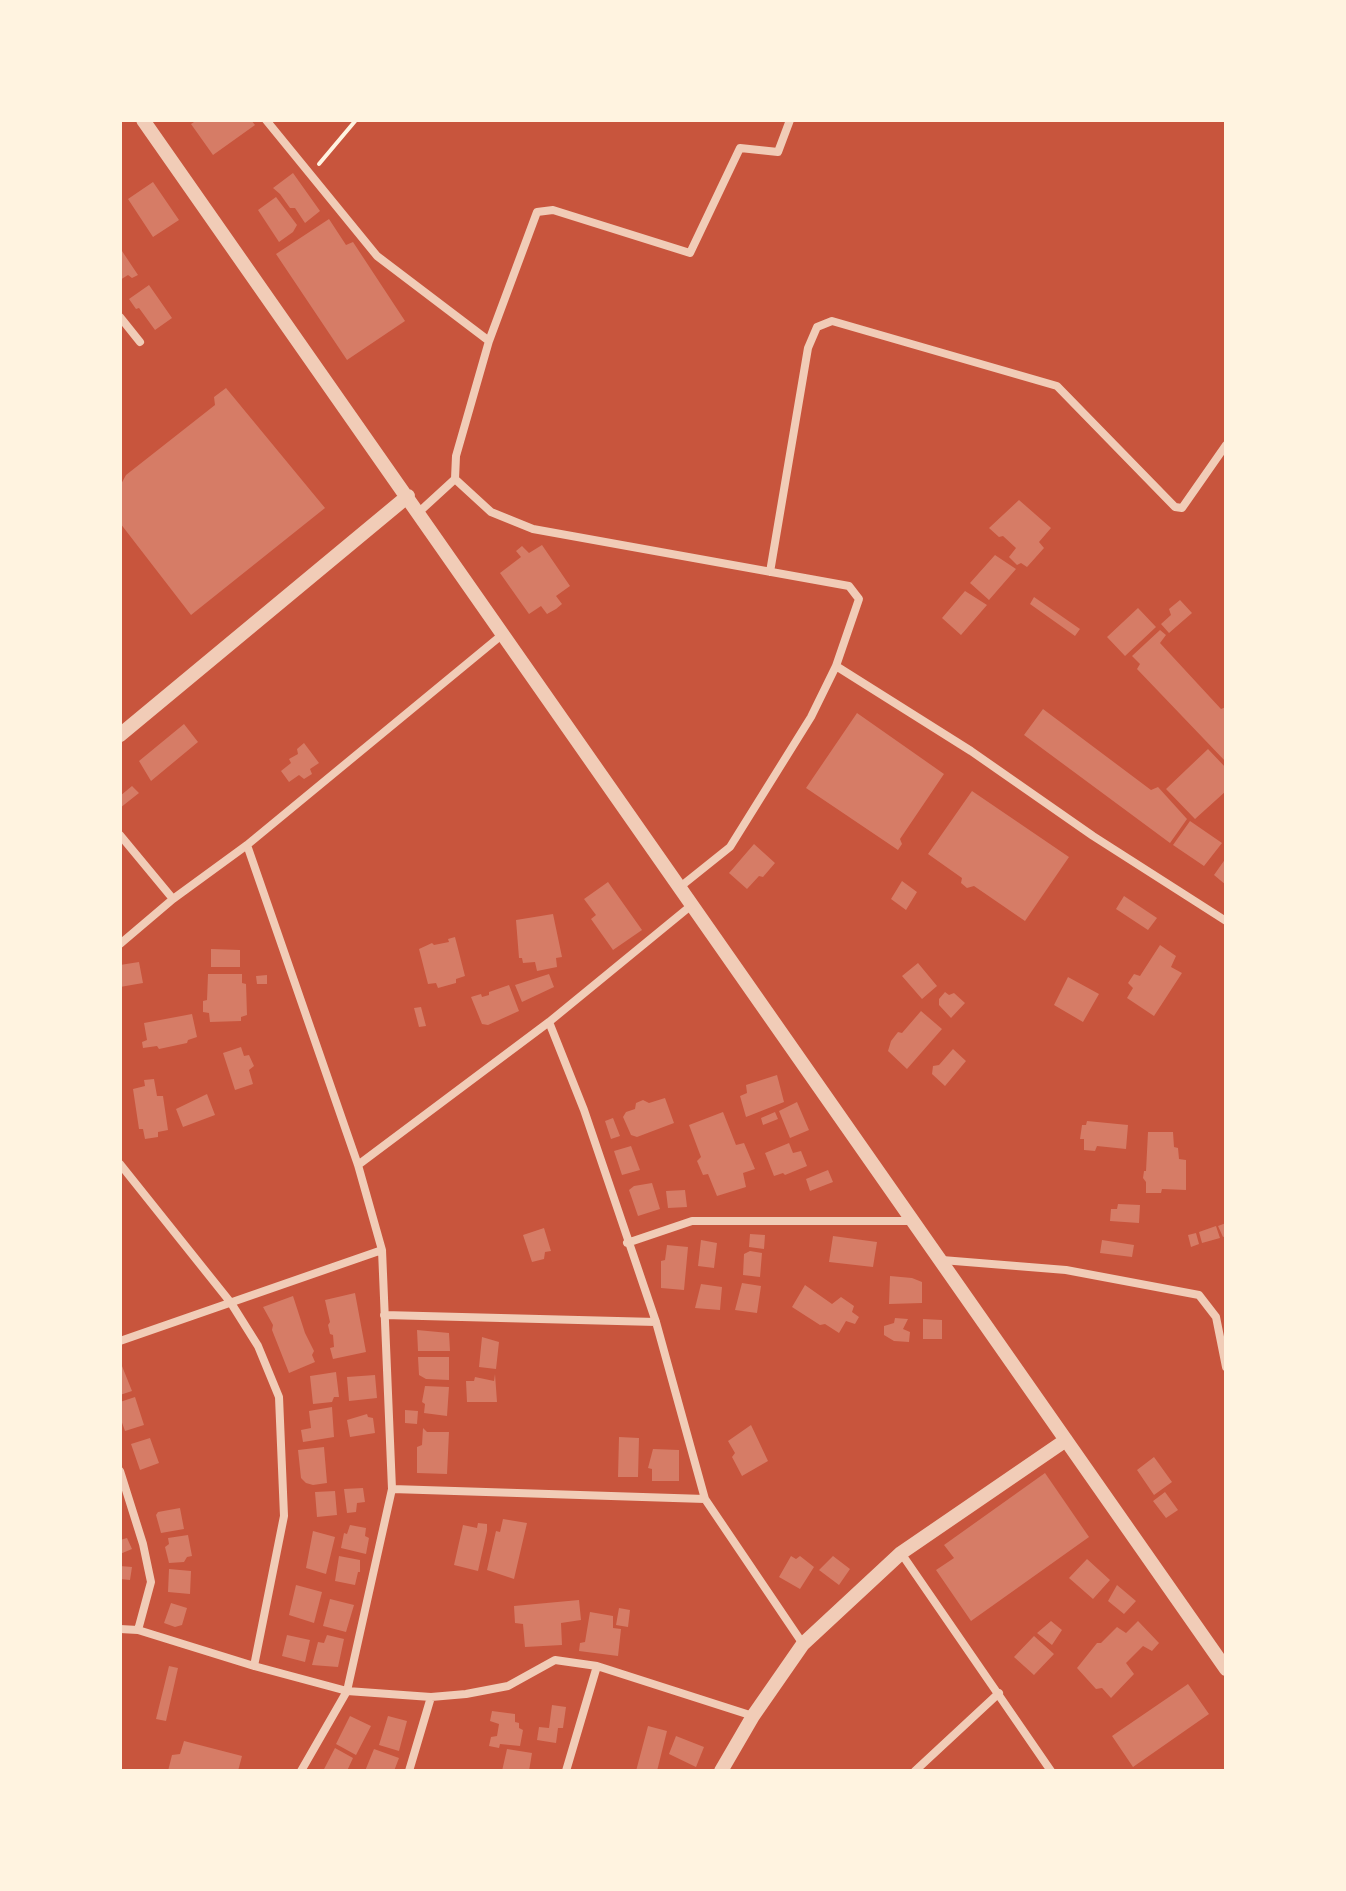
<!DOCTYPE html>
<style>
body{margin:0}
#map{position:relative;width:1346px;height:1891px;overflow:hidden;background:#c8553d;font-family:"Varela Round",sans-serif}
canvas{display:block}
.frame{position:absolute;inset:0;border:122px solid #fff3e0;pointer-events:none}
</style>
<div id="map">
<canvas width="1346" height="1891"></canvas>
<div class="frame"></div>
</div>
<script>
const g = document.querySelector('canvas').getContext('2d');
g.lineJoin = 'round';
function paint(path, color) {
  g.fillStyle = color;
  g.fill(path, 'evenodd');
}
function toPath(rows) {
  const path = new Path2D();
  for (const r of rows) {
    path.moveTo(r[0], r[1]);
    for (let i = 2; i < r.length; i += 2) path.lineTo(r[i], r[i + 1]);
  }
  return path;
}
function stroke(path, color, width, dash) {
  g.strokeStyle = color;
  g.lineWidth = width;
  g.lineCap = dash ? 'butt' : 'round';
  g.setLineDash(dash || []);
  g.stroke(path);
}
const building = toPath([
 [197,120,251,120,255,125,213,155,191,124],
 [293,173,320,211,305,223,295,208,290,208,280,194,273,188],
 [153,182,179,220,153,237,128,199],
 [276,197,297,225,293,232,279,242,258,210],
 [329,219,346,245,353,242,405,321,347,360,276,254],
 [122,251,138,275,132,278,128,275,120,280,120,252],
 [149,285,172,318,155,330,139,308,136,309,129,299],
 [226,388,325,508,191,615,120,523,120,486,126,475,215,405,214,397],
 [1019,500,1051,528,1039,542,1044,548,1027,567,1021,563,1017,565,1009,557,1016,548,1003,536,999,537,989,528],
 [542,545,570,586,556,596,562,604,556,609,547,614,541,606,529,614,500,573,521,557,516,551,522,546,529,553],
 [995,555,1016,569,989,600,970,583],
 [965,591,987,605,961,635,942,618],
 [1034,597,1080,629,1075,636,1030,604],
 [1180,600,1192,613,1169,633,1161,624,1171,615,1169,609],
 [1138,608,1156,627,1125,656,1107,637],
 [1160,630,1166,635,1160,643,1221,709,1226,707,1226,762,1137,669,1140,664,1132,656],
 [1043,709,1151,790,1158,787,1187,819,1170,843,1024,735],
 [857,713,944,774,900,839,902,844,898,850,806,788],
 [184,724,198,742,151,781,139,761],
 [304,743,319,763,310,769,312,774,304,779,299,775,289,782,281,771,291,763,289,759,298,754,297,749],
 [1208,749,1226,768,1226,791,1195,819,1166,789],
 [132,786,139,793,120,808,120,796],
 [972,791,1069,857,1025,921,974,886,967,888,961,883,962,878,928,854],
 [1190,821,1222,843,1204,866,1173,845],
 [754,844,775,863,763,877,759,876,747,889,729,873],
 [1226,858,1226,885,1214,875],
 [902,881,917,892,906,910,891,899],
 [608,882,642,930,613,950,591,919,596,915,584,899],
 [1124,896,1157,918,1148,930,1116,909],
 [553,914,562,957,556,958,557,967,537,971,535,962,523,963,522,958,519,958,516,920],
 [455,937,465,976,456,979,456,983,438,988,436,983,428,984,419,949,432,943,434,945,449,942,448,939],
 [1160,945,1176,956,1171,967,1182,973,1154,1016,1127,998,1133,988,1128,983,1134,974,1140,976],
 [211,949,240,950,240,967,211,967],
 [139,962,143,983,120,987,120,965],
 [918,963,937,986,922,999,902,976],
 [208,974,242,974,242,983,246,984,247,1015,241,1017,241,1021,210,1022,209,1013,203,1012,203,1001,207,1000],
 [549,974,554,987,522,1002,515,985],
 [267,975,267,984,257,984,256,976],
 [1068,977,1099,994,1083,1022,1054,1005],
 [509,985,519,1011,488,1025,482,1024,471,997,481,994,482,997,489,995,489,992],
 [945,992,949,995,954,993,965,1003,951,1018,939,1005,939,999],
 [421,1007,426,1026,419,1027,414,1008],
 [921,1011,942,1029,907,1069,888,1051,891,1041,898,1032,902,1033],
 [192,1014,197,1037,188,1040,187,1043,159,1049,157,1046,143,1048,142,1042,147,1040,144,1023],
 [241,1047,244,1056,249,1055,254,1066,249,1070,253,1084,235,1090,223,1053],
 [953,1049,966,1061,945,1086,932,1074,933,1066,939,1065],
 [777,1075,784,1102,746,1117,740,1096,747,1093,746,1085],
 [154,1079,157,1096,163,1096,168,1130,158,1132,158,1137,145,1139,143,1129,139,1129,133,1089,145,1086,144,1080],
 [207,1094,215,1115,183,1127,176,1109],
 [665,1098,674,1123,637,1137,631,1135,623,1117,626,1112,635,1109,636,1103,643,1100,649,1103],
 [797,1102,809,1130,790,1138,779,1111],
 [723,1112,736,1145,744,1143,755,1169,743,1173,746,1187,717,1196,708,1174,703,1175,697,1161,701,1157,689,1125],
 [775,1112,778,1119,763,1125,761,1118],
 [613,1118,620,1136,611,1139,605,1121],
 [1087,1121,1128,1125,1126,1149,1097,1146,1095,1151,1084,1150,1084,1139,1080,1139,1082,1125,1086,1125],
 [1148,1132,1173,1132,1174,1147,1178,1148,1179,1159,1186,1160,1186,1190,1162,1189,1161,1193,1146,1193,1146,1182,1143,1178,1144,1171,1146,1171],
 [789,1143,793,1153,801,1151,807,1166,785,1175,783,1173,774,1176,765,1153],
 [631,1146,640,1170,622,1175,614,1151],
 [828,1170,833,1182,810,1191,806,1179],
 [652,1183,660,1209,638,1216,629,1190,634,1186],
 [685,1190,687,1207,668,1208,666,1191],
 [1118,1204,1140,1205,1139,1223,1110,1221,1111,1209,1117,1209],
 [1226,1223,1226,1236,1223,1237,1218,1226],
 [1216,1226,1220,1238,1202,1243,1199,1232],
 [544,1228,551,1251,545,1252,544,1259,532,1262,523,1235],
 [1196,1233,1199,1244,1191,1247,1188,1235],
 [750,1234,765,1235,764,1249,749,1247],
 [833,1236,877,1242,873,1267,829,1262],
 [701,1240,717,1243,714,1268,698,1266],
 [1102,1240,1134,1245,1132,1257,1100,1253],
 [667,1245,688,1247,684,1290,661,1288,661,1261,665,1260],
 [750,1251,762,1253,760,1277,743,1275,744,1254],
 [890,1276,912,1278,922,1282,922,1303,889,1304],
 [742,1283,761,1286,757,1313,735,1310],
 [701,1284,722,1287,720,1310,695,1308],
 [805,1285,832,1304,841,1297,854,1306,852,1312,859,1317,855,1324,846,1321,839,1333,825,1324,820,1325,792,1307],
 [355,1293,366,1352,333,1359,330,1348,334,1347,333,1335,330,1334,328,1325,330,1322,325,1300],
 [293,1296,305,1333,314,1351,312,1355,315,1362,289,1373,272,1330,273,1325,263,1307],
 [895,1318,908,1319,903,1329,910,1332,909,1342,894,1341,884,1335,884,1326,894,1323],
 [923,1319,942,1320,942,1339,923,1339],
 [417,1330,449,1333,450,1351,418,1351],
 [482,1337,499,1342,496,1369,479,1367],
 [418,1357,449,1357,449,1380,426,1379,419,1375],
 [120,1361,132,1391,120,1395],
 [336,1372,339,1397,334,1397,332,1402,313,1404,310,1376],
 [495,1374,497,1402,467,1402,466,1381,474,1381,475,1377,494,1381],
 [375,1375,377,1398,349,1401,347,1377],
 [425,1386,449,1387,447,1416,424,1413,425,1404,422,1402],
 [135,1397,144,1425,125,1431,120,1417,120,1402],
 [332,1407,334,1437,303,1442,301,1430,311,1428,309,1411],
 [405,1410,418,1411,417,1424,405,1423],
 [367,1414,368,1417,373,1418,375,1433,350,1437,347,1420],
 [751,1425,768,1461,742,1476,732,1457,735,1453,728,1441],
 [423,1428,427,1432,449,1432,447,1474,417,1473,417,1447,422,1445],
 [619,1437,639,1438,638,1477,618,1477],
 [150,1438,159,1463,140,1470,131,1444],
 [324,1447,327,1483,313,1485,306,1483,301,1478,298,1450],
 [653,1449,679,1450,679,1481,652,1481,652,1469,648,1468],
 [1154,1457,1172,1482,1154,1495,1137,1470],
 [1045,1473,1089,1537,971,1621,936,1570,954,1558,944,1545],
 [363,1488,365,1502,357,1503,356,1512,347,1513,344,1489],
 [335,1491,337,1515,317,1517,315,1492],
 [1165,1492,1178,1510,1166,1518,1153,1501],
 [180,1508,184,1529,161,1533,156,1515,158,1512],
 [503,1519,527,1523,514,1579,487,1570,496,1531,500,1532],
 [478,1523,487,1524,487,1531,478,1571,454,1565,463,1525,477,1528],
 [350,1525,366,1528,365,1536,369,1538,366,1554,341,1548,344,1533,347,1534],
 [313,1531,335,1537,326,1574,306,1568],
 [188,1535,192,1556,187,1557,184,1562,169,1563,165,1547,169,1544,168,1538],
 [127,1538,132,1549,120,1554,120,1540],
 [339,1556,360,1560,360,1572,358,1572,355,1585,335,1581],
 [791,1556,796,1559,800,1556,814,1567,800,1589,779,1577],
 [833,1556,850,1569,839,1585,819,1570],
 [1087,1559,1110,1580,1093,1599,1069,1578],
 [120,1566,132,1567,130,1580,120,1579],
 [169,1569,191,1571,190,1594,168,1592],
 [296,1585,322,1592,314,1623,289,1615],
 [1117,1585,1136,1601,1124,1614,1108,1601],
 [330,1599,354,1605,346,1632,323,1626],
 [579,1600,581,1620,561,1623,562,1645,525,1647,523,1624,515,1623,514,1606],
 [171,1603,187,1608,182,1625,175,1627,164,1623],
 [619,1608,630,1610,628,1627,616,1625],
 [590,1612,613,1616,613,1628,621,1629,618,1656,579,1651,580,1643,585,1642],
 [1051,1621,1062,1630,1052,1645,1037,1633],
 [1138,1621,1159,1643,1152,1651,1143,1646,1126,1663,1134,1674,1111,1698,1102,1688,1096,1689,1077,1668,1097,1643,1101,1643,1117,1627,1126,1633],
 [287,1635,310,1640,305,1662,282,1656],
 [327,1635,344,1639,338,1667,312,1665,318,1642,324,1643],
 [1034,1636,1054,1654,1034,1675,1014,1657],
 [169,1666,178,1668,166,1721,156,1719],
 [1188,1684,1209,1714,1133,1767,1112,1736],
 [552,1705,566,1707,563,1728,558,1728,556,1743,537,1740,539,1727,549,1728],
 [492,1711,515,1714,515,1722,519,1723,519,1728,523,1730,520,1746,500,1744,499,1748,489,1746,491,1737,497,1736,499,1724,490,1721],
 [350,1716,371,1726,356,1755,336,1744],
 [388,1716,407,1721,399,1751,379,1745],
 [648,1726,667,1731,657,1771,636,1771],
 [676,1736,704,1747,696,1767,669,1754],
 [184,1741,242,1756,238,1771,168,1771,172,1755,180,1754],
 [335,1748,353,1758,347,1771,323,1771],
 [374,1749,399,1758,394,1771,365,1771],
 [507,1749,532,1753,529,1771,502,1771]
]);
const path = toPath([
 [319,164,356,120]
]);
const minor = toPath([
 [266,120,377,256,489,341],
 [120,317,140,342],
 [419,512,455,479],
 [770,572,808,348,817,327,832,321,1057,386,1175,507,1182,508,1226,445],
 [836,666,971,751,1093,836,1226,921],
 [120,835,173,899],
 [247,845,358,1165,382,1250,392,1489,347,1691,301,1771],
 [680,887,730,847,811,717,836,666,859,599,849,586,533,529,491,512,455,479,456,456,489,341,537,212,553,210,690,253,740,148,778,152,790,120],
 [120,944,173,899,247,845,503,634],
 [549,1022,584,1110,656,1322,705,1499,803,1644],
 [120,1164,231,1303,258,1346,279,1397,284,1516,254,1666],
 [358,1165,549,1022,693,904],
 [627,1243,692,1221,912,1221],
 [942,1260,1066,1270,1199,1295,1216,1317,1226,1367],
 [384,1315,656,1322],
 [120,1341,382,1250],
 [120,1471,143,1544,151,1582,138,1630],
 [392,1489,705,1499],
 [901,1553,1051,1771],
 [120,1629,138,1630,254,1666,347,1691,431,1697,466,1694,508,1686,555,1660,597,1666,753,1716],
 [409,1771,431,1697],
 [566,1771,597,1666],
 [915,1771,999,1693]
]);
const tertiary = toPath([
 [143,120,1226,1669],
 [120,735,408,496],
 [721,1771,753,1716,803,1644,901,1553,1066,1440]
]);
paint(building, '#d67c66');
stroke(path, '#fff3e0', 4);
stroke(minor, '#f1ccb7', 8);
stroke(tertiary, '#f1ccb7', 14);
</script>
